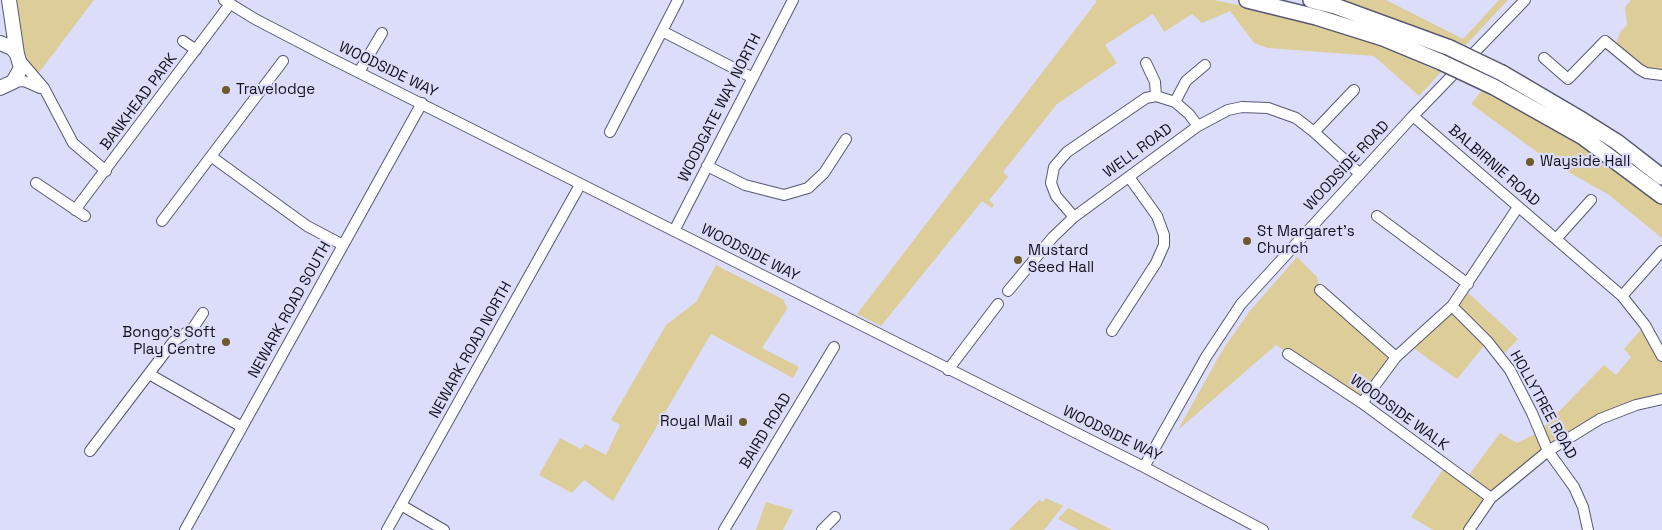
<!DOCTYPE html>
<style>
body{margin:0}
canvas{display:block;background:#dcddfb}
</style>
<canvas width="1662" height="530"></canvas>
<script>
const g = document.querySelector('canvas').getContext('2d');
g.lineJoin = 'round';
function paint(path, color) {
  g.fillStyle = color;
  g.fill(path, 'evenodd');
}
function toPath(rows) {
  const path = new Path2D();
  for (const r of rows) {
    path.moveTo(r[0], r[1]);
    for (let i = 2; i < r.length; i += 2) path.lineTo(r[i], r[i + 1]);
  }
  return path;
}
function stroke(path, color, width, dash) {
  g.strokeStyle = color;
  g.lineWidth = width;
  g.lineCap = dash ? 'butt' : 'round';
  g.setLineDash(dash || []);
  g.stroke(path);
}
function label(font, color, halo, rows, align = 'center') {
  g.font = font + ' "Space Grotesk",sans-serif';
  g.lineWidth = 4.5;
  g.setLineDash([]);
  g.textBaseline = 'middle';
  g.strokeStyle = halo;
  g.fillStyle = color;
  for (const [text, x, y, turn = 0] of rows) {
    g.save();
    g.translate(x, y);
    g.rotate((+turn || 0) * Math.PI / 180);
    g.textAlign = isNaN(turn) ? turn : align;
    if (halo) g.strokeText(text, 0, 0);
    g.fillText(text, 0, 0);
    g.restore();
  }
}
const green = toPath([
 [17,0,94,0,37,75,28,63,20,40],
 [1094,0,1214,0,1300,18,1353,35,1441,72,1419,96,1374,56,1268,48,1254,43,1230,11,1202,23,1192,14,1164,32,1153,14,1105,45,1117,63,1057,104,1003,172,1008,177,989,200,994,205,992,208,982,201,881,326,857,314,1097,1],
 [1321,0,1386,0,1463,39,1499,0,1508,0,1463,48,1377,13],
 [1631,0,1662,0,1662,69,1651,69,1644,66,1619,48,1616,43,1621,31,1627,25,1625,7],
 [1482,90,1550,125,1603,156,1662,201,1662,238,1609,195,1551,162,1471,104],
 [1297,257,1317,277,1320,290,1396,357,1362,403,1276,345,1178,430,1222,351,1249,312],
 [716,265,784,300,787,309,762,348,799,367,793,378,711,334,613,501,584,480,572,493,539,475,560,438,581,449,585,444,606,455,620,425,611,420,666,325,696,302],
 [1464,289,1518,339,1501,357,1487,342,1457,379,1409,345],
 [1645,325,1662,356,1662,399,1600,419,1501,488,1469,530,1433,530,1411,517,1446,465,1466,479,1500,433,1517,443,1539,432,1604,365,1616,375,1631,357,1624,349],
 [1046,498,1063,506,1044,530,1009,530,1039,500,1043,502],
 [766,502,793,510,783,530,756,530],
 [1068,508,1112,530,1079,530,1058,519]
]);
const minor = toPath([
 [224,0,255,19,326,56,1144,467,1263,530],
 [662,31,753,78],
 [183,41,196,50],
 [1544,58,1568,79,1605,41,1639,69,1646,73,1662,75],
 [20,60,44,88,73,143,106,171],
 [1146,63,1155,82,1156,96],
 [359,72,382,33],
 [13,82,24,81,40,88],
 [1175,102,1186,81,1205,65],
 [1413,116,1622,296,1645,325,1662,356],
 [610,132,678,0],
 [1314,132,1354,90],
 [212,157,307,226,343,245],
 [707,166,745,185,784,195,808,188,824,173,846,139],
 [36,183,85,216],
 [75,210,230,4],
 [1377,216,1468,284],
 [1074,217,1056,196,1051,183,1054,167,1067,152,1146,98,1156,96,1175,102,1189,114,1198,126],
 [162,221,283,61],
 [674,231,793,0],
 [1556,239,1591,200],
 [1320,290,1396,357],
 [1008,291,1053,237,1074,217,1198,126,1228,110,1242,107,1268,108,1296,118,1314,132,1360,174],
 [1622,296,1662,251],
 [1452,306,1488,342,1510,370,1532,413,1548,451,1574,487,1583,507,1588,530],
 [1112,331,1156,263,1164,245,1164,235,1157,216,1129,177],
 [1288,354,1362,403,1491,498],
 [948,370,998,304],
 [149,374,242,427],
 [1362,403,1396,357,1452,306,1518,207],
 [90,451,173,342,193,328,203,313],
 [1144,467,1206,357,1241,304,1413,116,1525,0],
 [401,505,444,530],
 [185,530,422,103],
 [387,530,580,185],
 [724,530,834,347],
 [822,530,835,517],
 [1469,530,1491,498,1548,451,1600,419,1636,405,1662,399]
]);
const major = toPath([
 [9,0,17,54],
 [0,43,12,48,17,54,21,68,13,82,0,88]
]);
const highway = toPath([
 [1247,0,1316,17,1383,38,1441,62],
 [1311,0,1335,6,1450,48],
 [1502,73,1582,120,1617,142,1662,177],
 [1494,87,1583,137,1662,196]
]);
const highwayBridge = toPath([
 [1450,48,1502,73],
 [1441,62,1494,87]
]);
const markers = [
 [226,90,5,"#6b5c29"],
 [1530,162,5,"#6b5c29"],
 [1247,241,5,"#6b5c29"],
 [1018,260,5,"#6b5c29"],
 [226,342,5,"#6b5c29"],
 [743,422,5,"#6b5c29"]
];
const streetNames = [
 ["WOODSIDE WAY",388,70,26],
 ["BANKHEAD PARK",139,102,-53],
 ["WOODGATE WAY NORTH",720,108,-63],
 ["WELL ROAD",1138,151,-36],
 ["WOODSIDE ROAD",1347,166,-47],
 ["BALBIRNIE ROAD",1494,166,41],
 ["WOODSIDE WAY",750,253,27],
 ["NEWARK ROAD SOUTH",290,310,-61],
 ["NEWARK ROAD NORTH",471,350,-61],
 ["HOLLYTREE ROAD",1543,405,61],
 ["WOODSIDE WALK",1399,413,36],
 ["BAIRD ROAD",766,431,-59],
 ["WOODSIDE WAY",1112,434,26]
];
const poiNames = [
 ["Travelodge",236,90],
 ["Wayside Hall",1540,162],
 ["St Margaret's",1257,232],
 ["Church",1257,249],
 ["Mustard",1028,251],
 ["Seed Hall",1028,268],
 ["Bongo's Soft",216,333,"right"],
 ["Play Centre",216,350,"right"],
 ["Royal Mail",733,422,"right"]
];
paint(green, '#dccd99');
stroke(minor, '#575871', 12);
stroke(major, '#575871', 16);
stroke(highway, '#575871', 18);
stroke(minor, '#fff', 10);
stroke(major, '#fff', 14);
stroke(highway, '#fff', 15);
stroke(highwayBridge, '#575871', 18, []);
stroke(highwayBridge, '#fff', 15);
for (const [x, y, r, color] of markers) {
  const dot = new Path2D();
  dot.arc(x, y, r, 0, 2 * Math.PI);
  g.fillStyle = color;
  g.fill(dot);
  stroke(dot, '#dcddfb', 2);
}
label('15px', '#12121c', '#dcddfb', streetNames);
label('15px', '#12121c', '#dcddfb', poiNames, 'left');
</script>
